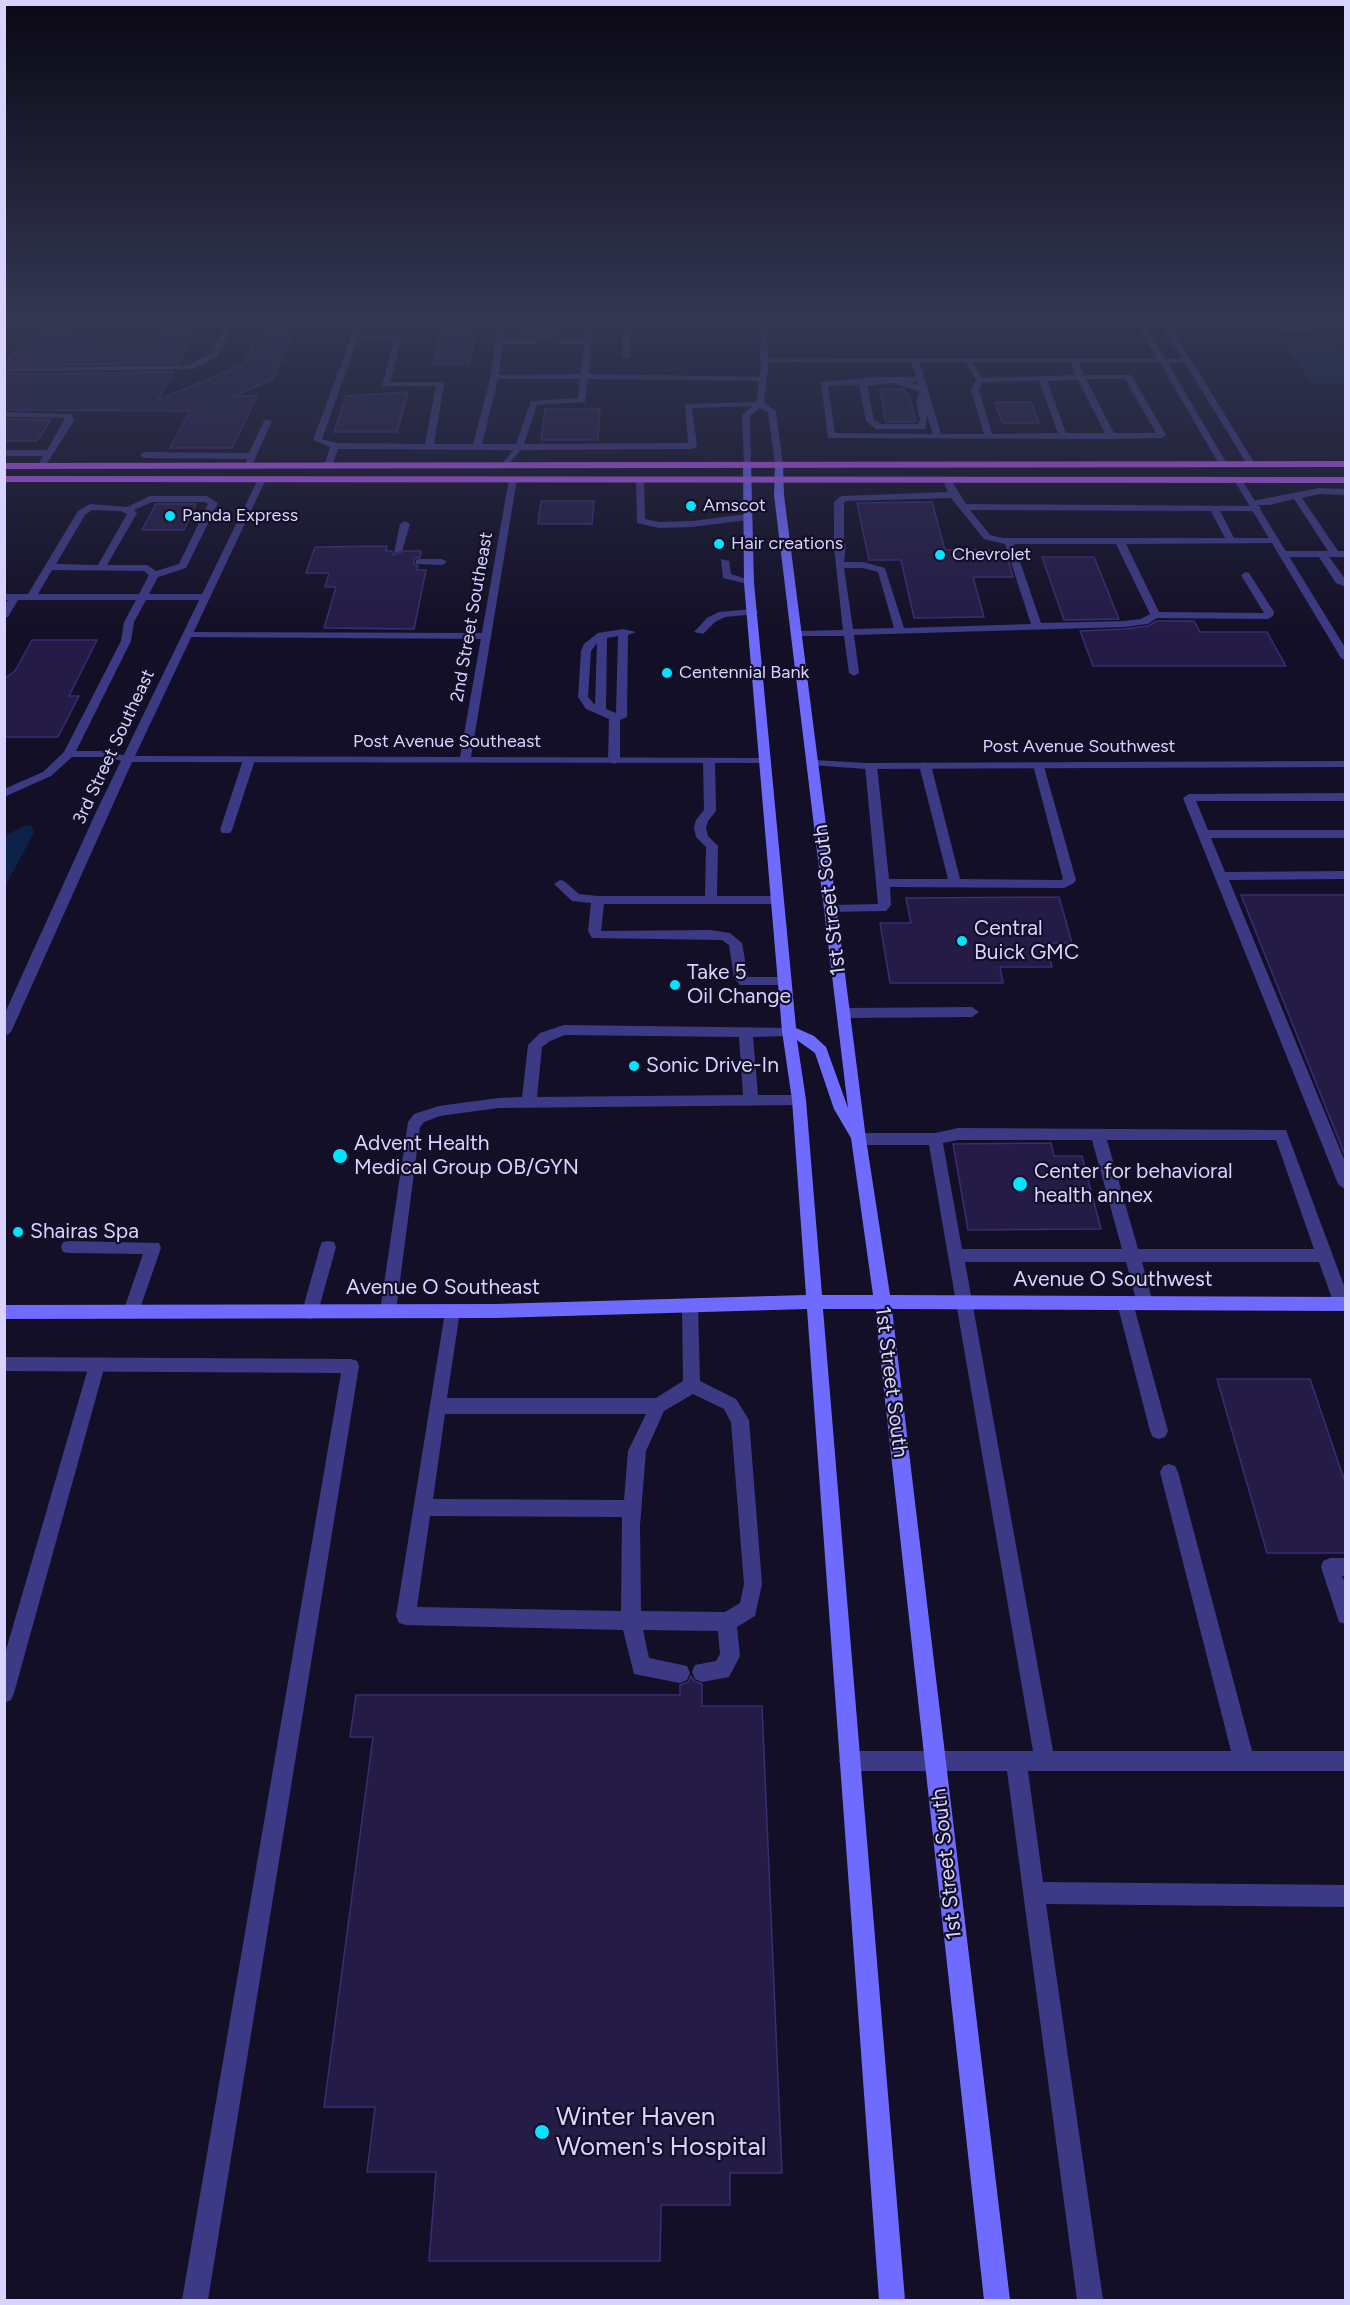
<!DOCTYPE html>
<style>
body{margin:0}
#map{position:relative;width:1350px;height:2305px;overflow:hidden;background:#130f26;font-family:Figtree,sans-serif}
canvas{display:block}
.frame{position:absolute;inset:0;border:6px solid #d9d4ff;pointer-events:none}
</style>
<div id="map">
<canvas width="1350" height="2305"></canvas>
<div class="frame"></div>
</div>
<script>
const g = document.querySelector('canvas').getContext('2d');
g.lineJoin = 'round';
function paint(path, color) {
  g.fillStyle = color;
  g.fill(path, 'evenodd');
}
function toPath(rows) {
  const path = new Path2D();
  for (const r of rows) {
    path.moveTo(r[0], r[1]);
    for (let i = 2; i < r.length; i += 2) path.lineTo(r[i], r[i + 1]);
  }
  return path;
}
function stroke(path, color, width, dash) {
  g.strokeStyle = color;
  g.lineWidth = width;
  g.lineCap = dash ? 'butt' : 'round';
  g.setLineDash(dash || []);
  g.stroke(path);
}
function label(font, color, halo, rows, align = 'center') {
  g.font = font + ' Figtree,sans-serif';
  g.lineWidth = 4.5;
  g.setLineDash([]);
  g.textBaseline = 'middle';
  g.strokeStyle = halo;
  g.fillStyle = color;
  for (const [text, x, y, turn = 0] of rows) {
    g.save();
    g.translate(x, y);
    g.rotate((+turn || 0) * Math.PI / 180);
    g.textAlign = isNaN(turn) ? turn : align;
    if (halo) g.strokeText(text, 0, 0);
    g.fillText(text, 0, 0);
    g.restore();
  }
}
const water = toPath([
 [1273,324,1311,324,1319,333,1281,333],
 [1281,340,1331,340,1345,359,1345,383,1312,383],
 [26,825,32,826,34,833,5,886,5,836]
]);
const building = toPath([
 [521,316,561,316,558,338,517,338,521,316],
 [51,321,80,321,70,334,79,334,77,337,106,337,103,342,154,342,169,321,198,321,187,338,192,338,178,363,4,366,27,334,37,334,45,323,51,321],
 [269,323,297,324,273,379,234,396,257,396,232,448,170,448,190,411,4,410,4,374,174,372,158,400,244,364,254,343,258,343,269,323],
 [443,324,478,324,469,365,433,365,443,324],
 [880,389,904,389,905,393,908,393,916,422,886,422,880,389],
 [408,392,397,432,334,432,346,396,408,392],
 [995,402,1031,402,1039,423,1002,423,995,402],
 [545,409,600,409,598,440,541,440,545,409],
 [4,419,51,420,37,441,4,441,4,419],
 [541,501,594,501,592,524,538,524,541,501],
 [932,502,945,550,1005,550,1013,577,973,577,984,617,914,618,901,560,869,560,857,503,932,502],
 [156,504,196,504,184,530,142,530,156,504],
 [387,546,386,551,392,551,393,555,404,551,421,551,420,557,414,559,414,564,418,566,417,570,426,570,414,629,324,628,336,587,325,587,329,573,306,573,315,547,387,546],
 [1042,557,1094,557,1119,619,1064,620,1042,557],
 [1157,621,1194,621,1200,632,1267,632,1286,666,1093,666,1080,631,1124,629,1148,626,1157,621],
 [32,640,97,640,69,696,79,696,58,737,4,737,4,679,15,671,32,640],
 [1241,895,1346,895,1346,1153,1344,1153,1241,895],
 [1059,897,1072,943,1046,943,1052,967,1000,967,1003,983,890,983,880,923,911,923,906,898,1059,897],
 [1051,1143,1054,1156,1082,1156,1101,1229,968,1230,953,1144,1051,1143],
 [1217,1379,1310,1379,1346,1485,1346,1553,1267,1553,1217,1379],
 [691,1676,694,1681,702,1684,702,1706,762,1706,782,2173,730,2173,730,2205,661,2205,660,2261,429,2261,436,2172,367,2172,375,2107,324,2107,373,1737,350,1737,356,1695,680,1695,680,1685,688,1682,691,1676]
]);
const path = toPath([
 [1221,316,1224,320],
 [1318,316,1346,318]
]);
const lane = toPath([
 [359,316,367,316,360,334,398,335,402,337,390,382,440,382,444,384,434,444,473,444,491,375,498,316,506,316,503,340,533,340,537,342,533,344,502,344,499,375,581,374,584,344,561,344,557,342,561,340,584,340,586,317,593,316,589,374,762,377,766,379,762,381,588,379,585,402,537,405,524,444,688,443,685,404,760,402,764,404,760,406,692,408,697,446,693,449,521,450,505,468,501,465,513,450,338,449,332,466,328,469,324,466,330,447,313,440,359,316],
 [358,338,394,339,382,386,436,386,425,444,336,443,322,439,358,338],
 [498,379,580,379,578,398,531,401,516,444,482,444,498,379],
 [915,358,919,360,941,434,984,434,971,390,976,380,963,358,969,358,982,378,1076,375,1070,360,1074,358,1078,360,1084,375,1131,375,1166,435,1162,438,1111,439,828,438,821,382,878,377,916,377,911,360,915,358],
 [1086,379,1125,379,1156,433,1114,433,1086,379],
 [1078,380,1105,433,1066,433,1047,381,1078,380],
 [1039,381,1058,433,992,434,979,390,983,382,1039,381],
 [909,382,917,382,919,385,909,382],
 [891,383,920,391,916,401,920,419,918,424,881,424,874,420,867,386,891,383],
 [859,385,866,421,876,429,925,429,927,415,933,434,835,433,828,386,859,385],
 [4,412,69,414,72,414,74,421,44,468,41,469,37,466,43,456,4,456,4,450,47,450,65,418,4,417,4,412],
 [265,419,272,421,252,465,246,465,247,459,144,458,140,455,144,452,249,453,265,419],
 [640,476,644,479,645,519,659,522,692,521,747,514,752,517,747,520,692,527,659,528,637,523,636,479,640,476],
 [947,477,950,478,966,504,1259,506,1261,508,1256,511,1220,511,1234,538,1276,538,1279,539,1279,543,1126,544,1159,612,1264,613,1241,575,1246,572,1249,573,1274,612,1273,616,1268,619,1157,618,1148,624,1124,627,854,635,859,673,854,676,849,673,844,636,793,636,792,634,797,631,843,630,834,548,786,548,783,547,783,543,834,542,834,502,841,496,948,492,943,480,947,477],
 [951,498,984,539,1005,544,1031,624,904,628,885,568,863,562,844,562,846,545,844,543,844,503,846,501,951,498],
 [970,510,1211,511,1225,538,1002,538,990,535,970,510],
 [1014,544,1116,544,1150,614,1141,619,1124,621,1041,623,1014,544],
 [844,568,863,568,878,572,894,628,853,629,844,568],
 [1319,488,1346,489,1346,495,1319,494,1302,498,1338,551,1346,551,1346,557,1329,557,1346,580,1346,587,1336,583,1319,557,1283,557,1278,554,1283,551,1328,551,1294,499,1270,505,1252,505,1247,502,1319,488],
 [150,496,207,496,218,503,186,568,158,577,149,594,206,594,211,597,206,600,146,600,134,622,131,641,76,751,103,751,132,757,134,759,128,762,103,757,72,757,51,776,4,797,4,789,43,772,64,752,121,641,124,622,136,600,18,600,8,617,4,618,4,606,8,600,4,600,4,594,28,594,78,511,90,504,127,507,150,496],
 [152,502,205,502,208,504,179,564,156,571,147,565,107,565,137,513,134,510,152,502],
 [92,510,121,511,127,514,98,565,56,564,85,515,92,510],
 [52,570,144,571,149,575,139,594,38,594,52,570],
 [405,521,410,524,402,551,394,553,400,524,405,521],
 [419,559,442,559,447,562,442,565,416,564,416,560,419,559],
 [721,559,729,561,731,574,752,581,752,585,723,578,721,559],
 [753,609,758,612,757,614,725,617,715,622,703,634,694,632,707,618,719,612,753,609],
 [623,629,636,632,628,635,627,717,620,720,620,761,614,764,608,761,609,719,586,709,578,697,581,651,584,644,598,633,623,629],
 [618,636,616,713,606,709,607,638,618,636],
 [597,643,595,705,588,697,591,651,597,643],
 [188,632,487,633,492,636,487,639,184,637,183,635,188,632],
 [249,757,255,760,232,830,230,833,222,833,220,830,243,760,249,757],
 [709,758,715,761,716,811,708,821,706,828,708,836,718,846,717,896,778,896,784,900,778,904,604,904,601,931,710,930,730,933,742,943,748,977,785,977,792,982,790,985,740,985,734,978,729,945,722,940,592,938,588,931,591,903,572,901,554,884,560,880,564,881,579,894,598,896,705,896,706,847,696,837,694,828,696,820,704,810,703,761,709,758],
 [925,762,931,765,960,879,1061,880,1063,879,1033,765,1039,762,1043,763,1076,880,1074,883,1064,888,890,887,891,905,886,911,827,912,826,909,832,905,878,904,865,766,867,764,875,764,877,766,889,879,948,879,919,765,925,762],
 [1346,793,1346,801,1196,801,1208,830,1346,830,1346,838,1211,838,1225,872,1346,871,1346,879,1229,880,1346,1164,1346,1190,1338,1184,1183,798,1189,794,1346,793],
 [972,1007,979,1012,972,1017,844,1018,837,1013,844,1008,972,1007],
 [564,1025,794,1028,796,1031,789,1036,753,1037,758,1095,799,1095,806,1100,799,1105,498,1108,440,1116,424,1122,420,1127,396,1311,394,1316,388,1318,382,1316,380,1311,408,1122,414,1114,439,1106,498,1098,522,1097,528,1045,540,1033,564,1025],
 [565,1035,739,1037,743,1095,537,1097,542,1047,550,1041,565,1035],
 [958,1128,1286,1130,1346,1291,1346,1310,1342,1311,1336,1309,1334,1304,1319,1262,1142,1262,1153,1303,1151,1308,1145,1310,1139,1308,1137,1303,1126,1262,965,1262,1053,1751,1231,1751,1160,1472,1163,1466,1169,1464,1175,1466,1178,1472,1252,1751,1346,1751,1346,1771,1028,1771,1043,1882,1346,1885,1346,1907,1046,1904,1103,2300,1077,2300,1007,1771,849,1771,842,1768,839,1761,842,1754,849,1751,1033,1751,929,1145,859,1145,852,1139,859,1133,935,1133,958,1128],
 [958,1140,1092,1140,1122,1249,962,1249,943,1143,958,1140],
 [1107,1140,1276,1140,1314,1249,1138,1249,1107,1140],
 [69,1241,159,1243,161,1248,137,1317,131,1319,125,1317,123,1312,143,1254,69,1253,63,1252,61,1247,63,1242,69,1241],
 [328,1241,334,1242,336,1247,318,1312,316,1317,310,1319,304,1317,302,1312,320,1247,322,1242,328,1241],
 [1125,1296,1131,1298,1133,1303,1168,1431,1165,1437,1159,1439,1153,1437,1150,1431,1117,1303,1119,1298,1125,1296],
 [690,1299,696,1301,698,1306,700,1381,736,1399,749,1420,762,1584,755,1616,737,1627,740,1656,729,1677,702,1682,695,1679,692,1672,695,1665,716,1661,720,1654,718,1631,643,1630,649,1658,687,1666,690,1673,687,1680,680,1683,634,1674,623,1630,406,1625,399,1623,396,1616,446,1306,452,1304,458,1306,460,1311,447,1398,656,1398,683,1381,682,1306,684,1301,690,1299],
 [693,1394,724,1409,731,1422,744,1584,740,1603,725,1612,641,1611,640,1525,646,1451,664,1411,693,1394],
 [445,1414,646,1414,628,1451,624,1500,433,1499,445,1414],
 [430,1516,622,1517,621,1611,417,1607,430,1516],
 [97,1358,103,1360,105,1365,14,1693,11,1700,4,1703,4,1657,89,1365,91,1360,97,1358],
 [1330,1558,1346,1558,1346,1576,1342,1576,1346,1585,1346,1624,1339,1622,1321,1567,1323,1561,1330,1558]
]);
const street = toPath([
 [9,316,17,316,4,328,4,321,9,316],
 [230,316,238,316,216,357,193,369,4,372,4,368,189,365,210,354,230,316],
 [624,316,632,316,630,357,626,359,622,357,624,316],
 [758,316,766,316,768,358,1157,359,1137,324,1143,316,1153,316,1168,322,1255,464,1248,466,1185,363,1168,363,1227,464,1226,466,1219,464,1160,363,769,362,764,403,776,411,783,464,779,467,775,464,768,412,760,408,750,416,751,464,744,466,742,415,756,403,761,368,758,316],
 [1148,319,1162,326,1182,359,1165,359,1145,324,1148,319],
 [513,476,517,479,471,757,765,758,769,759,769,763,132,762,11,1032,4,1037,4,1015,97,810,259,477,266,479,135,756,460,757,509,479,513,476],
 [1235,478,1242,480,1346,649,1346,661,1341,658,1234,480,1235,478],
 [814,760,866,763,1346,761,1346,767,866,769,810,765,810,761,814,760],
 [4,1357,351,1359,357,1361,359,1366,208,2300,182,2300,341,1373,4,1371,4,1357]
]);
const secondary = toPath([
 [747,461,751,464,754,583,796,1028,814,1036,826,1047,848,1108,774,495,775,464,779,461,783,464,784,495,866,1139,890,1295,1346,1297,1346,1311,892,1309,1010,2300,984,2300,875,1309,823,1309,905,2300,879,2300,807,1309,495,1318,4,1319,4,1305,495,1304,806,1295,792,1100,782,1031,744,583,743,464,747,461],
 [797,1040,815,1053,834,1109,851,1138,873,1295,822,1295,806,1100,797,1040]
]);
const primary = toPath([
 [1346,461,1346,467,4,469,4,463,1346,461],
 [4,476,1346,477,1346,483,4,482,4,476]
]);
const markers = [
 [691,506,6,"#00e5ff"],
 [170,516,6,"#00e5ff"],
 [719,544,6,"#00e5ff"],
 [940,555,6,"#00e5ff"],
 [667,673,6,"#00e5ff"],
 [962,941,6,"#00e5ff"],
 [675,985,6,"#00e5ff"],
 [634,1066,6,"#00e5ff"],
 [340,1156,8,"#00e5ff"],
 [1020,1184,8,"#00e5ff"],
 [18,1232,6,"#00e5ff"],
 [542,2132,8,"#00e5ff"]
];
const farPoinames = [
 ["Amscot",703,506],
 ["Panda Express",182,516],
 ["Hair creations",731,544],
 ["Chevrolet",952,555],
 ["Centennial Bank",679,673]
];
const farStreetnames = [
 ["2nd Street Southeast",472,617,-80],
 ["Post Avenue Southeast",447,742],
 ["3rd Street Southeast",114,747,-65],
 ["Post Avenue Southwest",1079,747]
];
const streetNames = [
 ["1st Street South",830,900,-97],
 ["Avenue O Southwest",1113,1280],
 ["Avenue O Southeast",443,1288],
 ["1st Street South",891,1382,83],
 ["1st Street South",947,1864,-96]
];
const poiNames = [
 ["Central",974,929],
 ["Buick GMC",974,953],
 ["Take 5",687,973],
 ["Oil Change",687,997],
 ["Sonic Drive-In",646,1066],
 ["Advent Health",354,1144],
 ["Medical Group OB/GYN",354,1168],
 ["Center for behavioral",1034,1172],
 ["health annex",1034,1196],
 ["Shairas Spa",30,1232]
];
const nearPoinames = [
 ["Winter Haven",556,2117],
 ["Women's Hospital",556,2147]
];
paint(water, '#0c2248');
paint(building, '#241b47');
stroke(building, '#3b2d73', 1.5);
stroke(path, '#2fb8b0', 2, [1.5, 2]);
paint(lane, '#3d3a85');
paint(street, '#3d3a85');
paint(secondary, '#6f6bff');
paint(primary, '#c25bff');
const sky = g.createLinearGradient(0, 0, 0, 638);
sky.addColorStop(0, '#0a0815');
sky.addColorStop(0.5, '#333752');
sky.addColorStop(1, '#33375200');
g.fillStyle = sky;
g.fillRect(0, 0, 1350, 638);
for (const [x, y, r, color] of markers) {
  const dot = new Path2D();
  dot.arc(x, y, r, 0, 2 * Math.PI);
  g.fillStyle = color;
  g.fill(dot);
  stroke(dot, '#130f26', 2);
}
label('18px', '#d9d4ff', '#130f26', farPoinames, 'left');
label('18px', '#d9d4ff', '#130f26', farStreetnames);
label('21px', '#d9d4ff', '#130f26', streetNames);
label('21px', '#d9d4ff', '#130f26', poiNames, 'left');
label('26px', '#d9d4ff', '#130f26', nearPoinames, 'left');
</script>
